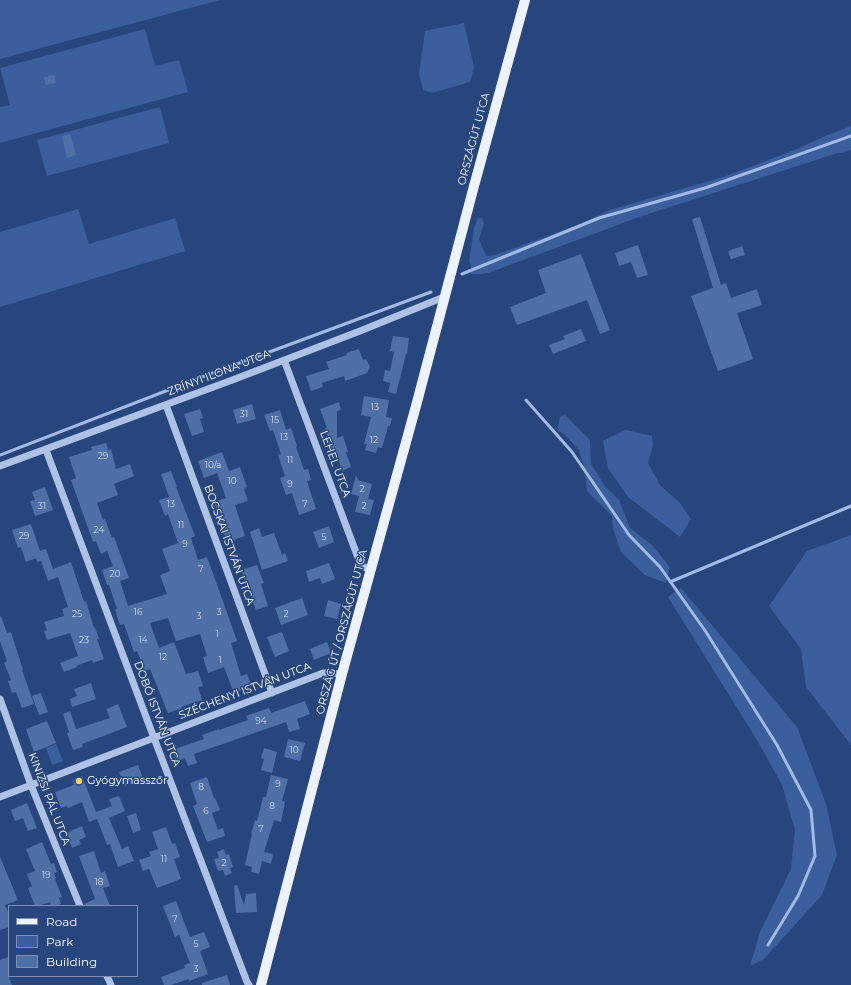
<!DOCTYPE html>
<meta charset="utf-8">
<style>
body{margin:0}
#map{position:relative;width:851px;height:985px;overflow:hidden;background:#27467e;font-family:Montserrat,sans-serif}
canvas{display:block}
.legend{position:absolute;left:8px;top:905px;width:130px;height:72px;box-sizing:border-box;background:#27467e;border:1px solid #7d90b2;margin:0;padding:5px 7px;list-style:none;font-size:12px;color:#fff}
.legend li{display:flex;align-items:center;gap:8px;height:20px}
.legend b{width:20px;border:1px solid #7d90b2}
</style>
<div id="map">
<canvas width="851" height="985"></canvas>
<ul class="legend">
<li><b style="height:5px;background:#edf2fd"></b>Road</li>
<li><b style="height:11px;background:#3b5e9c"></b>Park</li>
<li><b style="height:11px;background:#4f6fa7"></b>Building</li>
</ul>
</div>
<script>
const g = document.querySelector('canvas').getContext('2d');
g.lineJoin = 'round';
function paint(path, color) {
  g.fillStyle = color;
  g.fill(path, 'evenodd');
}
function toPath(rows) {
  const path = new Path2D();
  for (const r of rows) {
    path.moveTo(r[0], r[1]);
    for (let i = 2; i < r.length; i += 2) path.lineTo(r[i], r[i + 1]);
  }
  return path;
}
function stroke(path, color, width, dash) {
  g.strokeStyle = color;
  g.lineWidth = width;
  g.lineCap = dash ? 'butt' : 'round';
  g.setLineDash(dash || []);
  g.stroke(path);
}
function label(font, color, halo, rows, align = 'center') {
  g.font = font + ' Montserrat,sans-serif';
  g.lineWidth = 3;
  g.setLineDash([]);
  g.textBaseline = 'middle';
  g.strokeStyle = halo;
  g.fillStyle = color;
  for (const [text, x, y, turn = 0] of rows) {
    g.save();
    g.translate(x, y);
    g.rotate((+turn || 0) * Math.PI / 180);
    g.textAlign = isNaN(turn) ? turn : align;
    if (halo) g.strokeText(text, 0, 0);
    g.fillText(text, 0, 0);
    g.restore();
  }
}
const green = toPath([
 [0,0,220,0,0,59],
 [464,23,474,67,470,82,432,93,423,90,419,74,425,31],
 [145,29,155,66,179,60,188,92,0,143,0,107,10,105,0,68],
 [160,107,169,143,47,176,37,140],
 [851,126,851,150,842,153,838,153,642,216,488,273,480,274,471,274,471,265,469,262,474,228,478,218,482,218,484,224,479,239,486,256,495,255,575,226,610,210,726,176,797,149,823,137],
 [78,209,89,244,175,218,185,251,0,307,0,232],
 [565,415,590,440,591,464,605,486,619,500,630,528,652,545,670,567,666,583,645,575,621,552,613,528,612,516,587,491,584,468,579,450,565,435,557,430,560,417],
 [626,430,652,436,653,446,648,463,660,485,681,504,691,519,680,537,628,497,608,468,603,441,610,437],
 [851,535,851,745,806,687,801,649,769,606,807,551],
 [681,588,797,727,826,804,837,855,822,895,764,959,750,966,760,932,791,869,795,830,782,785,757,740,668,597],
 [56,744,63,761,52,765,46,748]
]);
const stream = toPath([
 [462,274,599,218,705,188,851,136],
 [526,400,572,452,629,535,660,567,706,632,777,745,811,810,815,856,798,896,768,945],
 [0,455,202,377,431,292],
 [670,582,851,506]
]);
const building = toPath([
 [54,75,56,83,46,85,44,77],
 [70,134,76,155,67,158,62,136],
 [700,217,721,285,726,283,731,298,757,289,762,305,737,313,753,359,718,371,691,296,713,288,692,219],
 [638,245,648,275,637,278,631,262,619,266,615,253],
 [742,246,745,255,731,259,728,251],
 [581,254,610,330,600,334,587,300,517,325,510,307,546,293,538,270],
 [581,329,586,341,553,354,549,345,565,339,563,336],
 [393,336,409,338,407,354,406,354,396,394,388,392,390,383,383,381,385,370,390,371,394,352,390,351],
 [359,349,363,360,366,359,370,367,367,373,345,381,344,376,322,383,323,387,311,391,306,376,329,369,326,362,347,355,346,353],
 [364,396,389,400,386,417,392,418,390,426,388,426,382,448,378,447,376,453,365,450,367,444,364,444,371,417,361,415],
 [339,402,341,410,337,411,337,438,343,436,348,452,346,452,351,467,342,471,337,456,337,459,335,459,334,457,332,457,327,441,329,441,325,428,327,428,320,409],
 [252,404,256,419,237,424,233,410],
 [200,409,203,418,200,419,204,432,192,436,184,414],
 [280,410,286,430,291,428,297,446,296,447,304,470,308,469,311,480,307,481,316,509,299,515,292,493,286,495,280,478,285,476,278,455,281,454,273,430,270,431,264,415],
 [106,443,108,450,111,449,116,469,130,464,134,476,114,484,118,495,97,503,103,520,105,519,112,538,114,537,129,578,120,581,128,606,167,594,160,575,170,571,162,549,178,543,168,514,165,516,159,500,169,497,161,474,171,471,177,487,176,487,195,536,191,538,198,560,207,557,230,621,237,641,231,643,241,676,247,674,252,686,234,693,224,667,208,673,203,657,207,656,200,634,176,641,168,618,150,623,159,648,174,642,186,674,198,671,203,686,198,687,202,700,181,707,182,708,168,713,150,669,145,671,137,651,134,652,124,624,120,625,115,610,117,609,109,585,107,585,102,570,113,566,107,551,101,554,96,541,93,542,71,480,76,478,69,457,92,450,91,447],
 [222,452,229,471,240,467,247,487,244,489,248,501,235,505,245,536,227,542,214,502,226,498,217,473,204,478,198,461],
 [356,475,358,480,372,484,368,499,374,500,370,515,355,512,359,496,351,494],
 [45,487,53,510,35,516,30,501,35,500,32,492],
 [31,524,40,551,46,549,53,569,71,562,84,602,86,601,94,628,95,627,99,639,97,639,104,659,93,663,92,660,76,666,77,667,64,672,60,663,78,656,70,633,47,640,44,631,47,630,44,622,64,616,62,609,68,607,58,577,48,581,41,561,37,562,36,558,26,562,21,547,18,548,12,530],
 [329,526,334,542,319,548,313,532],
 [259,528,262,537,274,533,282,555,285,553,288,561,262,570,250,532],
 [329,563,335,579,322,584,320,578,309,582,306,571],
 [257,565,264,583,261,584,268,606,256,610,241,570],
 [302,598,308,615,281,625,275,608],
 [328,600,341,604,337,619,324,616],
 [1,616,7,633,11,632,23,670,22,670,34,704,22,708,16,692,12,693,8,681,11,680,4,663,7,661,0,641,0,617],
 [282,632,289,651,275,657,267,637],
 [327,642,331,653,314,660,310,649],
 [91,683,96,699,72,707,70,699,77,696,74,689],
 [41,693,48,712,39,715,32,696],
 [305,701,310,714,297,719,300,729,289,732,286,722,194,754,197,763,188,766,185,758,176,762,172,750,204,739,202,735,219,729,219,730,248,720,246,716,269,708,271,713],
 [118,704,127,727,82,744,83,747,73,750,67,733,69,732,63,714,70,711,76,729,110,718,106,709],
 [47,721,56,743,34,752,26,729],
 [288,739,305,743,300,761,284,757],
 [264,748,277,752,272,773,261,770,264,759,261,758],
 [138,765,143,778,125,786,119,772],
 [271,775,288,779,282,801,285,802,281,822,274,820,264,852,273,854,271,864,262,861,259,874,251,872,252,867,245,865,252,834,251,834,255,820,257,821,263,797,266,797],
 [82,776,96,812,112,806,109,799,119,796,125,811,109,818,122,849,128,846,134,861,118,867,110,844,107,845,97,819,89,822,82,802,68,808,67,806,61,808,55,792,74,785,73,780],
 [207,777,214,798,215,798,220,810,212,813,218,830,223,828,225,836,207,842,193,806,197,804,190,783],
 [27,803,37,828,28,831,23,818,15,821,11,810],
 [136,813,141,830,133,833,127,816],
 [82,826,86,837,79,840,81,844,72,848,66,833],
 [166,827,172,844,175,843,180,857,174,859,181,879,157,888,149,869,143,871,139,860,151,856,149,852,158,849,152,832],
 [42,842,51,864,54,863,57,872,54,873,56,878,55,879,62,897,59,898,61,904,56,906,51,906,50,902,38,906,35,906,28,888,32,886,27,874,35,871,26,849],
 [224,849,226,855,229,854,233,867,230,868,232,873,225,876,223,870,218,871,214,859,219,858,217,852],
 [94,851,101,873,105,871,110,886,103,888,110,906,85,906,84,904,95,899,79,856],
 [0,857,18,900,5,905,9,914,9,927,0,930],
 [237,885,244,905,246,894,256,893,257,912,236,913,234,886],
 [176,901,190,937,204,932,210,947,200,951,208,974,189,981,189,979,171,985,164,985,161,977,185,968,184,965,190,963,179,935,175,937,163,906],
 [9,957,9,978,12,985,0,985,0,960],
 [227,975,230,985,202,985,202,983]
]);
const minor = toPath([
 [284,360,360,563,362,566,371,570],
 [166,405,272,693],
 [46,450,154,738,247,982,249,985],
 [0,466,235,379,360,331,444,297],
 [0,699,31,785,80,906],
 [0,797,323,673,327,673,342,674],
 [107,976,111,985]
]);
const major = toPath([
 [261,985,342,674,416,406,474,186,525,0]
]);
const markers = [
 [79,781,4,"#eed472"]
];
const numberNames = [
 ["13",375,407],
 ["31",244,414],
 ["15",275,420],
 ["13",284,437],
 ["12",374,440],
 ["29",103,456],
 ["11",290,460],
 ["10/a",213,465],
 ["10",232,481],
 ["9",290,484],
 ["2",362,489],
 ["13",171,504],
 ["7",305,504],
 ["31",42,506],
 ["2",364,506],
 ["11",181,525],
 ["24",99,530],
 ["29",24,536],
 ["5",324,537],
 ["9",185,544],
 ["7",201,569],
 ["20",115,574],
 ["16",138,612],
 ["3",219,612],
 ["25",77,614],
 ["2",286,614],
 ["3",199,616],
 ["1",217,634],
 ["23",84,640],
 ["14",143,640],
 ["12",163,657],
 ["1",220,660],
 ["94",261,721],
 ["10",294,750],
 ["9",278,784],
 ["8",201,787],
 ["8",272,806],
 ["6",206,811],
 ["7",261,829],
 ["11",164,859],
 ["2",224,863],
 ["19",46,875],
 ["18",99,882],
 ["7",175,919],
 ["5",196,944],
 ["3",196,969]
];
const streetNames = [
 ["ORSZÁGÚT UTCA",474,139,-75],
 ["ZRÍNYI ILONA UTCA",219,373,-21],
 ["LEHEL UTCA",335,464,70],
 ["BOCSKAI ISTVÁN UTCA",229,545,70],
 ["ORSZÁG ÚT / ORSZÁGÚT UTCA",342,632,-75],
 ["SZÉCHENYI ISTVÁN UTCA",245,691,-21],
 ["DOBÓ ISTVÁN UTCA",157,714,69],
 ["KINIZSI PÁL UTCA",49,799,69]
];
const poiNames = [
 ["Gyógymasszőr",87,781]
];
paint(green, '#3b5e9c');
stroke(stream, '#a1bbe6', 3);
paint(building, '#4f6fa7');
stroke(minor, '#adc2e5', 7);
stroke(major, '#edf2fd', 10);
for (const [x, y, r, color] of markers) {
  const dot = new Path2D();
  dot.arc(x, y, r, 0, 2 * Math.PI);
  g.fillStyle = color;
  g.fill(dot);
  stroke(dot, '#27467e', 1.5);
}
label('9px', '#d3dbe9', null, numberNames);
label('11px', '#fff', '#27467e', streetNames);
label('11px', '#fff', '#27467e', poiNames, 'left');
</script>
